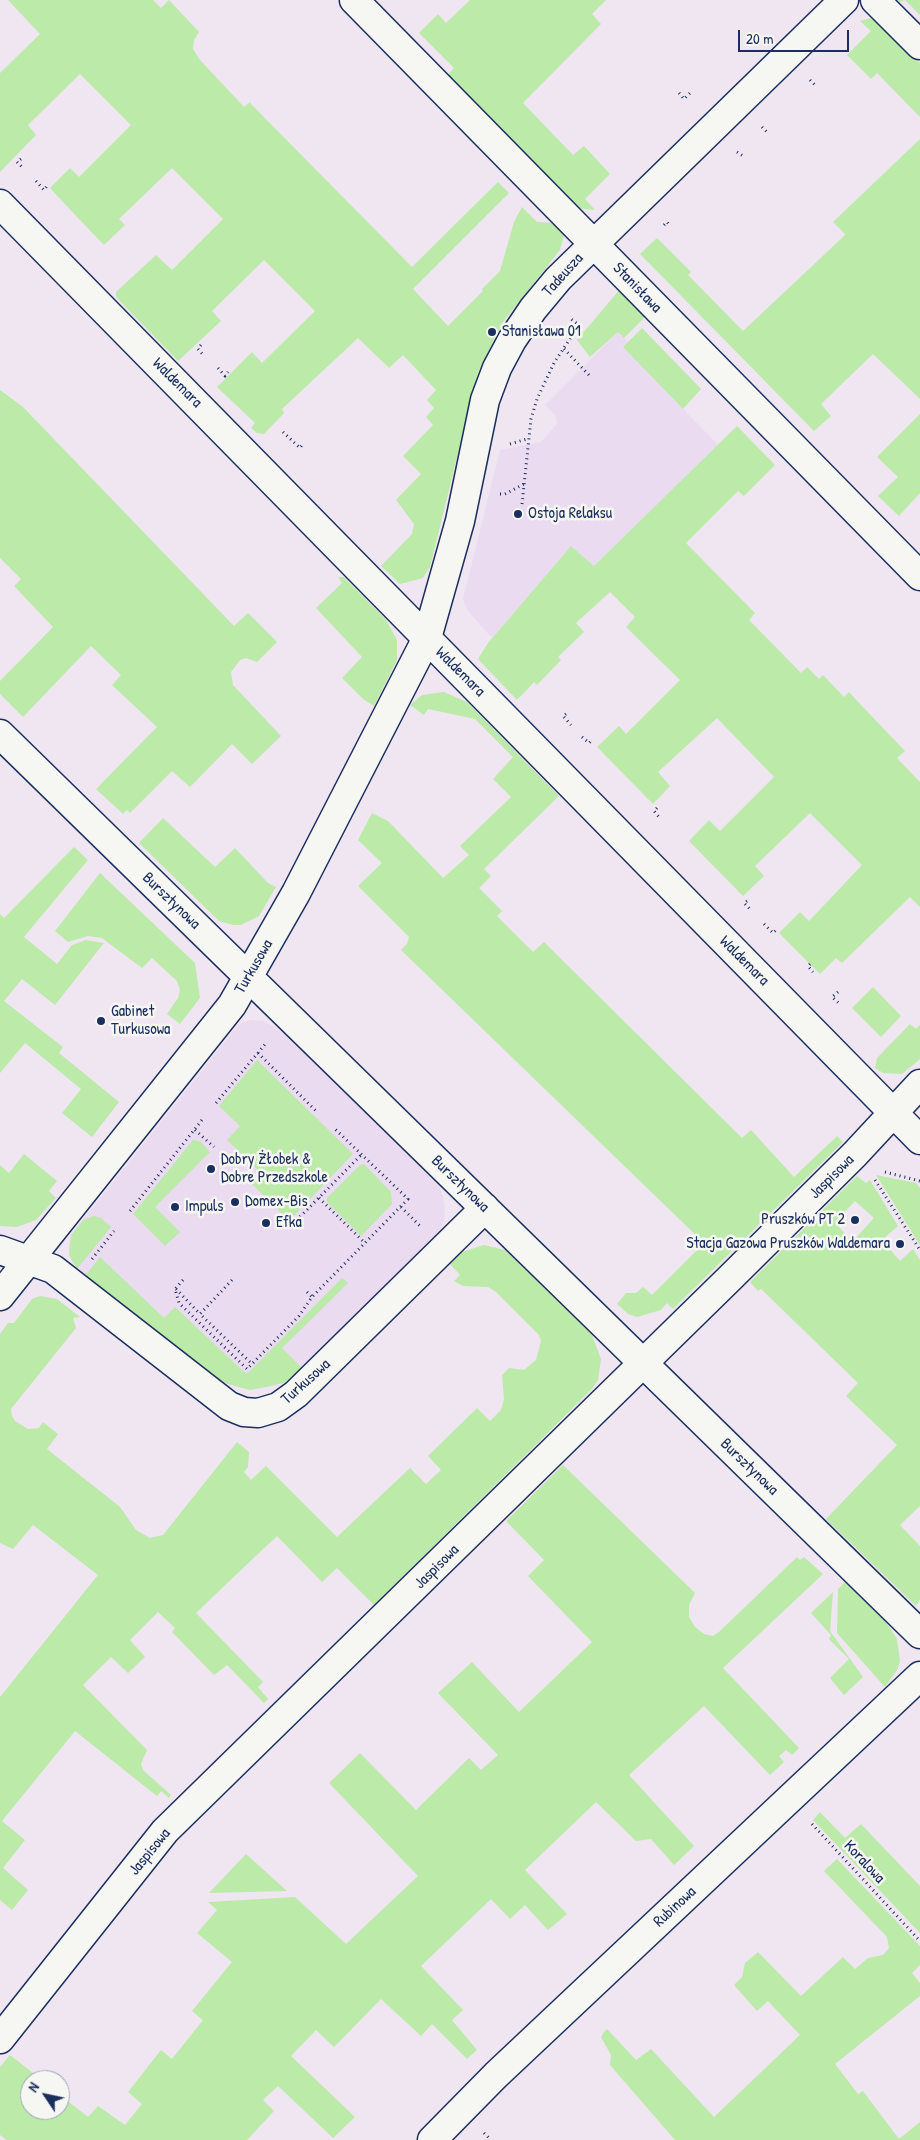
<!DOCTYPE html>
<meta charset="utf-8">
<style>
body{margin:0}
#map{position:relative;width:920px;height:2140px;overflow:hidden;background:#efe6f1;font-family:"Patrick Hand",sans-serif}
canvas{display:block}
.north{position:absolute;left:20px;top:2070px;width:50px;height:50px;box-sizing:border-box;background:#f6f6f2;border:1px solid #9ea6b7;border-radius:50%;rotate:304deg;font-size:14px;font-weight:700;line-height:20px;text-align:center;color:#1b2f5e}
.north::after{content:'';display:block;margin:auto;width:18px;height:22px;background:#1b2f5e;clip-path:polygon(50% 0,100% 100%,50% 72%,0 100%)}
.scale{position:absolute;left:738px;top:30px;width:111px;height:22px;box-sizing:border-box;border:2px solid #1b2f5e;border-top:0;padding-left:6px;font-size:15px;line-height:18px;white-space:nowrap;color:#1b2f5e;-webkit-text-stroke:4px #f6f6f2;paint-order:stroke}
</style>
<div id="map">
<canvas width="920" height="2140"></canvas>
<div class="north">N</div>
<div class="scale">20 m</div>
</div>
<script>
const g = document.querySelector('canvas').getContext('2d');
g.lineJoin = 'round';
function paint(path, color) {
  g.fillStyle = color;
  g.fill(path, 'evenodd');
}
function toPath(rows) {
  const path = new Path2D();
  for (const r of rows) {
    path.moveTo(r[0], r[1]);
    for (let i = 2; i < r.length; i += 2) path.lineTo(r[i], r[i + 1]);
  }
  return path;
}
function stroke(path, color, width, dash) {
  g.strokeStyle = color;
  g.lineWidth = width;
  g.lineCap = dash ? 'butt' : 'round';
  g.setLineDash(dash || []);
  g.stroke(path);
}
function label(font, color, halo, rows, align = 'center') {
  g.font = font + ' "Patrick Hand",sans-serif';
  g.lineWidth = 5;
  g.setLineDash([]);
  g.textBaseline = 'middle';
  g.strokeStyle = halo;
  g.fillStyle = color;
  for (const [text, x, y, turn = 0] of rows) {
    g.save();
    g.translate(x, y);
    g.rotate((+turn || 0) * Math.PI / 180);
    g.textAlign = isNaN(turn) ? turn : align;
    if (halo) g.strokeText(text, 0, 0);
    g.fillText(text, 0, 0);
    g.restore();
  }
}
const built = toPath([
 [618,332,628,342,623,347,718,445,594,566,571,546,492,638,467,610,463,599,500,450,541,442,557,424,556,416,545,405],
 [251,1020,264,1021,283,1033,436,1182,441,1190,445,1206,444,1222,437,1235,296,1374,276,1386,250,1390,221,1382,85,1276,72,1263,68,1246,71,1235,239,1024]
]);
const green = toPath([
 [8,0,153,0,161,8,169,0,199,32,194,40,193,49,200,60,244,107,250,102,251,104,412,267,498,182,509,193,413,289,448,326,483,291,482,289,500,271,514,222,522,207,537,222,554,223,562,230,564,235,560,250,503,322,478,372,430,567,423,578,400,584,381,566,412,534,414,524,396,500,421,474,403,456,433,425,426,417,434,408,427,400,436,390,403,355,389,368,358,338,282,409,284,413,264,434,257,433,251,428,255,423,217,387,252,352,262,363,315,311,264,260,212,311,221,321,178,361,116,297,116,292,156,255,172,270,223,219,172,168,119,219,125,225,104,245,77,217,50,188,70,168,79,177,131,125,80,74,28,125,36,135,0,172,0,73,40,34],
 [470,0,606,0,592,14,601,24,523,103,573,155,584,146,610,174,585,199,595,210,576,208,445,78,454,68,419,33,438,14,446,23],
 [898,0,920,0,920,15,905,0,899,2],
 [871,18,884,28,920,63,920,117,877,73,871,79,847,55,871,31,860,21],
 [920,139,920,399,873,354,821,404,831,416,814,431,640,254,657,238,691,272,688,275,743,331,844,236,845,234,833,222],
 [621,288,647,315,624,338,618,332,590,357,577,340],
 [642,328,701,389,683,409,623,347],
 [0,390,23,407,234,626,248,613,277,642,257,662,246,658,240,660,231,672,233,685,281,736,252,764,232,744,190,787,172,771,130,813,127,810,123,814,96,789,157,727,112,685,121,675,91,646,23,717,0,694,0,681,53,627,14,586,21,579,0,558],
 [920,414,920,493,899,516,878,496,898,477,877,457],
 [737,426,775,465,744,496,738,491,686,543,755,613,749,620,801,673,807,667,819,679,823,675,844,697,849,692,861,705,905,751,897,758,920,782,920,907,910,897,842,963,836,958,820,974,779,933,800,912,809,921,862,865,810,813,755,866,764,876,743,896,689,841,709,820,720,831,774,777,745,747,717,718,658,772,670,786,653,804,597,747,619,726,626,734,680,680,626,627,635,617,610,592,576,623,584,632,558,657,561,660,537,685,534,682,517,700,478,659,488,643,571,546,594,566],
 [338,577,344,577,386,620,397,640,397,660,374,706,363,699,342,678,362,657,316,608,342,583],
 [444,692,467,702,559,796,484,869,491,876,479,888,502,911,497,916,533,952,544,942,742,1138,751,1130,794,1177,837,1136,843,1142,673,1309,667,1303,661,1310,637,1317,628,1314,617,1304,626,1293,636,1293,643,1287,652,1295,704,1243,401,950,407,944,409,937,358,886,382,863,358,840,372,813,388,821,443,878,469,855,460,846,511,797,493,779,513,757,475,719,428,709,424,715,410,705,422,695],
 [163,818,215,867,235,848,268,883,276,887,259,916,241,925,233,925,219,921,139,843],
 [74,847,88,860,24,937,57,964,72,945,86,940,104,943,55,1005,22,979,4,1001,63,1047,59,1053,119,1102,92,1137,62,1113,81,1089,25,1043,0,1073,0,914,4,918],
 [100,873,195,963,200,998,180,1024,167,1014,178,998,180,990,177,981,152,958,142,968,102,938,88,936,68,942,55,931],
 [873,987,901,1016,881,1037,852,1008],
 [910,1024,916,1029,920,1025,920,1059,902,1074,883,1073,875,1068,877,1058],
 [257,1060,353,1154,289,1221,252,1184,262,1174,227,1140,240,1126,219,1106],
 [193,1140,201,1142,210,1152,155,1207,180,1232,165,1246,133,1214],
 [24,1154,57,1181,49,1191,56,1198,36,1220,17,1227,0,1226,0,1165,9,1173],
 [364,1164,391,1192,392,1204,361,1236,327,1202,327,1198,360,1165],
 [876,1175,916,1183,920,1188,920,1245],
 [857,1176,866,1183,870,1180,898,1226,882,1240,900,1261,913,1249,920,1260,920,1506,900,1525,920,1546,920,1600,916,1606,826,1519,897,1445,846,1396,858,1383,761,1289,758,1291,750,1282],
 [855,1201,874,1218,852,1242,835,1222],
 [94,1216,101,1218,111,1227,77,1269,69,1255,71,1235,83,1220],
 [484,1245,505,1250,592,1335,601,1359,598,1380,592,1389,374,1605,337,1568,322,1582,277,1536,242,1569,196,1613,263,1682,258,1687,268,1699,264,1703,227,1665,214,1675,172,1632,175,1628,158,1612,130,1640,145,1657,128,1673,111,1657,83,1685,147,1750,141,1764,143,1770,171,1795,169,1798,161,1791,157,1796,75,1731,2,1821,25,1840,3,1868,28,1890,12,1910,0,1900,0,1697,98,1575,33,1525,13,1549,0,1543,0,1334,8,1323,14,1323,32,1299,40,1296,57,1299,80,1317,73,1318,76,1328,11,1409,12,1416,15,1421,28,1429,39,1428,43,1422,58,1434,47,1449,120,1507,136,1530,150,1538,163,1535,237,1442,249,1452,248,1467,244,1472,251,1480,266,1466,337,1537,410,1468,426,1484,441,1470,428,1456,477,1408,490,1421,501,1410,504,1399,502,1375,509,1368,524,1370,536,1360,541,1341,539,1335,496,1292,488,1287,463,1286,454,1281,460,1275,450,1264,462,1252],
 [100,1257,164,1318,175,1307,244,1372,248,1373,342,1278,348,1283,282,1348,302,1368,284,1383,250,1390,221,1382,207,1373,85,1276],
 [563,1465,695,1593,689,1605,689,1617,695,1627,704,1634,713,1636,719,1632,797,1557,800,1560,804,1557,823,1574,723,1668,799,1748,792,1755,786,1750,779,1756,784,1762,770,1775,704,1706,629,1775,694,1846,674,1865,651,1839,636,1841,596,1802,525,1870,567,1914,548,1930,525,1905,510,1919,491,1899,421,1966,463,2010,452,2020,477,2050,467,2059,432,2024,421,2036,381,1999,334,2047,316,2030,291,2056,355,2117,333,2138,278,2086,263,2100,274,2111,247,2140,7,2140,0,2135,0,2067,10,2055,42,2080,30,2080,30,2110,60,2110,60,2095,88,2117,98,2106,125,2125,142,2104,128,2092,161,2050,172,2059,203,2020,192,2011,232,1962,197,1933,217,1910,208,1902,295,1897,346,1944,418,1876,329,1783,360,1753,416,1810,469,1758,481,1770,498,1755,438,1693,472,1662,519,1712,592,1642,528,1576,544,1560,506,1521],
 [846,1581,887,1623,897,1639,900,1661,897,1670,885,1687,837,1633,838,1589],
 [833,1592,830,1631,863,1677,844,1695,830,1678,849,1659,829,1639,831,1635,811,1613],
 [820,1812,845,1838,861,1824,920,1886,920,1933,813,1820],
 [246,1854,287,1891,209,1893],
 [837,1859,920,1946,920,1965,912,1973,920,1983,920,1996,835,2064,858,2094,863,2091,899,2139,920,2122,920,2140,675,2140,610,2065,611,2055,601,2037,604,2032,607,2029,636,2060,651,2049,714,2117,800,2035,768,2001,757,2011,734,1985,742,1977,745,1963,758,1952,801,1996,843,1957,855,1969,868,1958,883,1955,889,1948,887,1937,824,1871]
]);
const path = toPath([
 [810,80,815,85],
 [679,93,684,99,690,93],
 [762,127,767,132],
 [737,152,743,156],
 [21,159,17,162,23,168],
 [36,181,44,190,47,186],
 [664,225,667,222,670,226],
 [201,345,198,349,204,356],
 [564,349,589,375],
 [218,368,225,376,228,372],
 [283,432,300,448,302,445],
 [510,444,527,439],
 [500,494,505,494,524,484],
 [522,504,531,419,537,399,554,363,579,325,571,319,573,317],
 [566,714,563,716,571,725],
 [582,737,589,743,591,741],
 [657,808,654,811,659,817],
 [747,901,744,903,751,910],
 [764,924,773,933,776,930],
 [810,964,808,966,813,972],
 [838,992,832,997,841,1005],
 [258,1053,318,1113],
 [216,1103,267,1042],
 [195,1130,214,1147],
 [885,1172,920,1181],
 [875,1180,920,1250],
 [319,1198,365,1243],
 [401,1207,420,1226],
 [130,1211,202,1120],
 [293,1224,362,1154],
 [92,1259,114,1231],
 [183,1280,175,1289,179,1303,247,1369,299,1316,312,1297,408,1199,335,1129],
 [232,1280,200,1314,252,1364],
 [176,1289,200,1314],
 [307,1292,312,1297],
 [812,1824,920,1941],
 [484,2133,491,2140]
]);
const minor = toPath([
 [354,0,920,576],
 [875,0,920,45],
 [0,204,920,1140],
 [0,734,920,1634],
 [0,1250,53,1269,229,1406,244,1412,258,1413,278,1407,296,1394,485,1208],
 [0,1296,232,1005,296,893,427,638,460,521,485,400,497,368,512,340,533,309,558,279,844,0],
 [0,2039,165,1831,730,1278,855,1154,920,1084],
 [432,2140,496,2075,920,1676]
]);
const markers = [
 [492,332,5,"#1b2f5e"],
 [518,514,5,"#1b2f5e"],
 [101,1021,5,"#1b2f5e"],
 [211,1169,5,"#1b2f5e"],
 [235,1202,5,"#1b2f5e"],
 [175,1207,5,"#1b2f5e"],
 [855,1220,5,"#1b2f5e"],
 [266,1223,5,"#1b2f5e"],
 [900,1244,5,"#1b2f5e"]
];
const streetNames = [
 ["Tadeusza",563,275,-48],
 ["Stanisława",637,288,46],
 ["Waldemara",177,383,45],
 ["Waldemara",460,672,45],
 ["Bursztynowa",171,901,44],
 ["Waldemara",744,961,45],
 ["Turkusowa",254,967,-60],
 ["Jaspisowa",832,1177,-45],
 ["Bursztynowa",460,1184,44],
 ["Turkusowa",306,1382,-42],
 ["Bursztynowa",749,1467,44],
 ["Jaspisowa",437,1567,-45],
 ["Jaspisowa",150,1852,-51],
 ["Koralowa",864,1862,47],
 ["Rubinowa",675,1907,-43]
];
const poiNames = [
 ["Stanisława 01",502,332],
 ["Ostoja Relaksu",528,514],
 ["Gabinet",111,1012],
 ["Turkusowa",111,1030],
 ["Dobry Żłobek &",221,1160],
 ["Dobre Przedszkole",221,1178],
 ["Domex-Bis",245,1202],
 ["Impuls",185,1207],
 ["Pruszków PT 2",845,1220,"right"],
 ["Efka",276,1223],
 ["Stacja Gazowa Pruszków Waldemara",890,1244,"right"]
];
paint(built, '#eadbf1');
paint(green, '#bceaa8');
stroke(minor, '#1b2f5e', 31);
stroke(path, '#1b2f5e', 3, [1, 4]);
stroke(minor, '#f6f6f2', 28);
for (const [x, y, r, color] of markers) {
  const dot = new Path2D();
  dot.arc(x, y, r, 0, 2 * Math.PI);
  g.fillStyle = color;
  g.fill(dot);
  stroke(dot, '#f6f6f2', 2);
}
label('16px', '#1b2f5e', '#f6f6f2', streetNames);
label('16px', '#1b2f5e', '#f6f6f2', poiNames, 'left');
</script>
